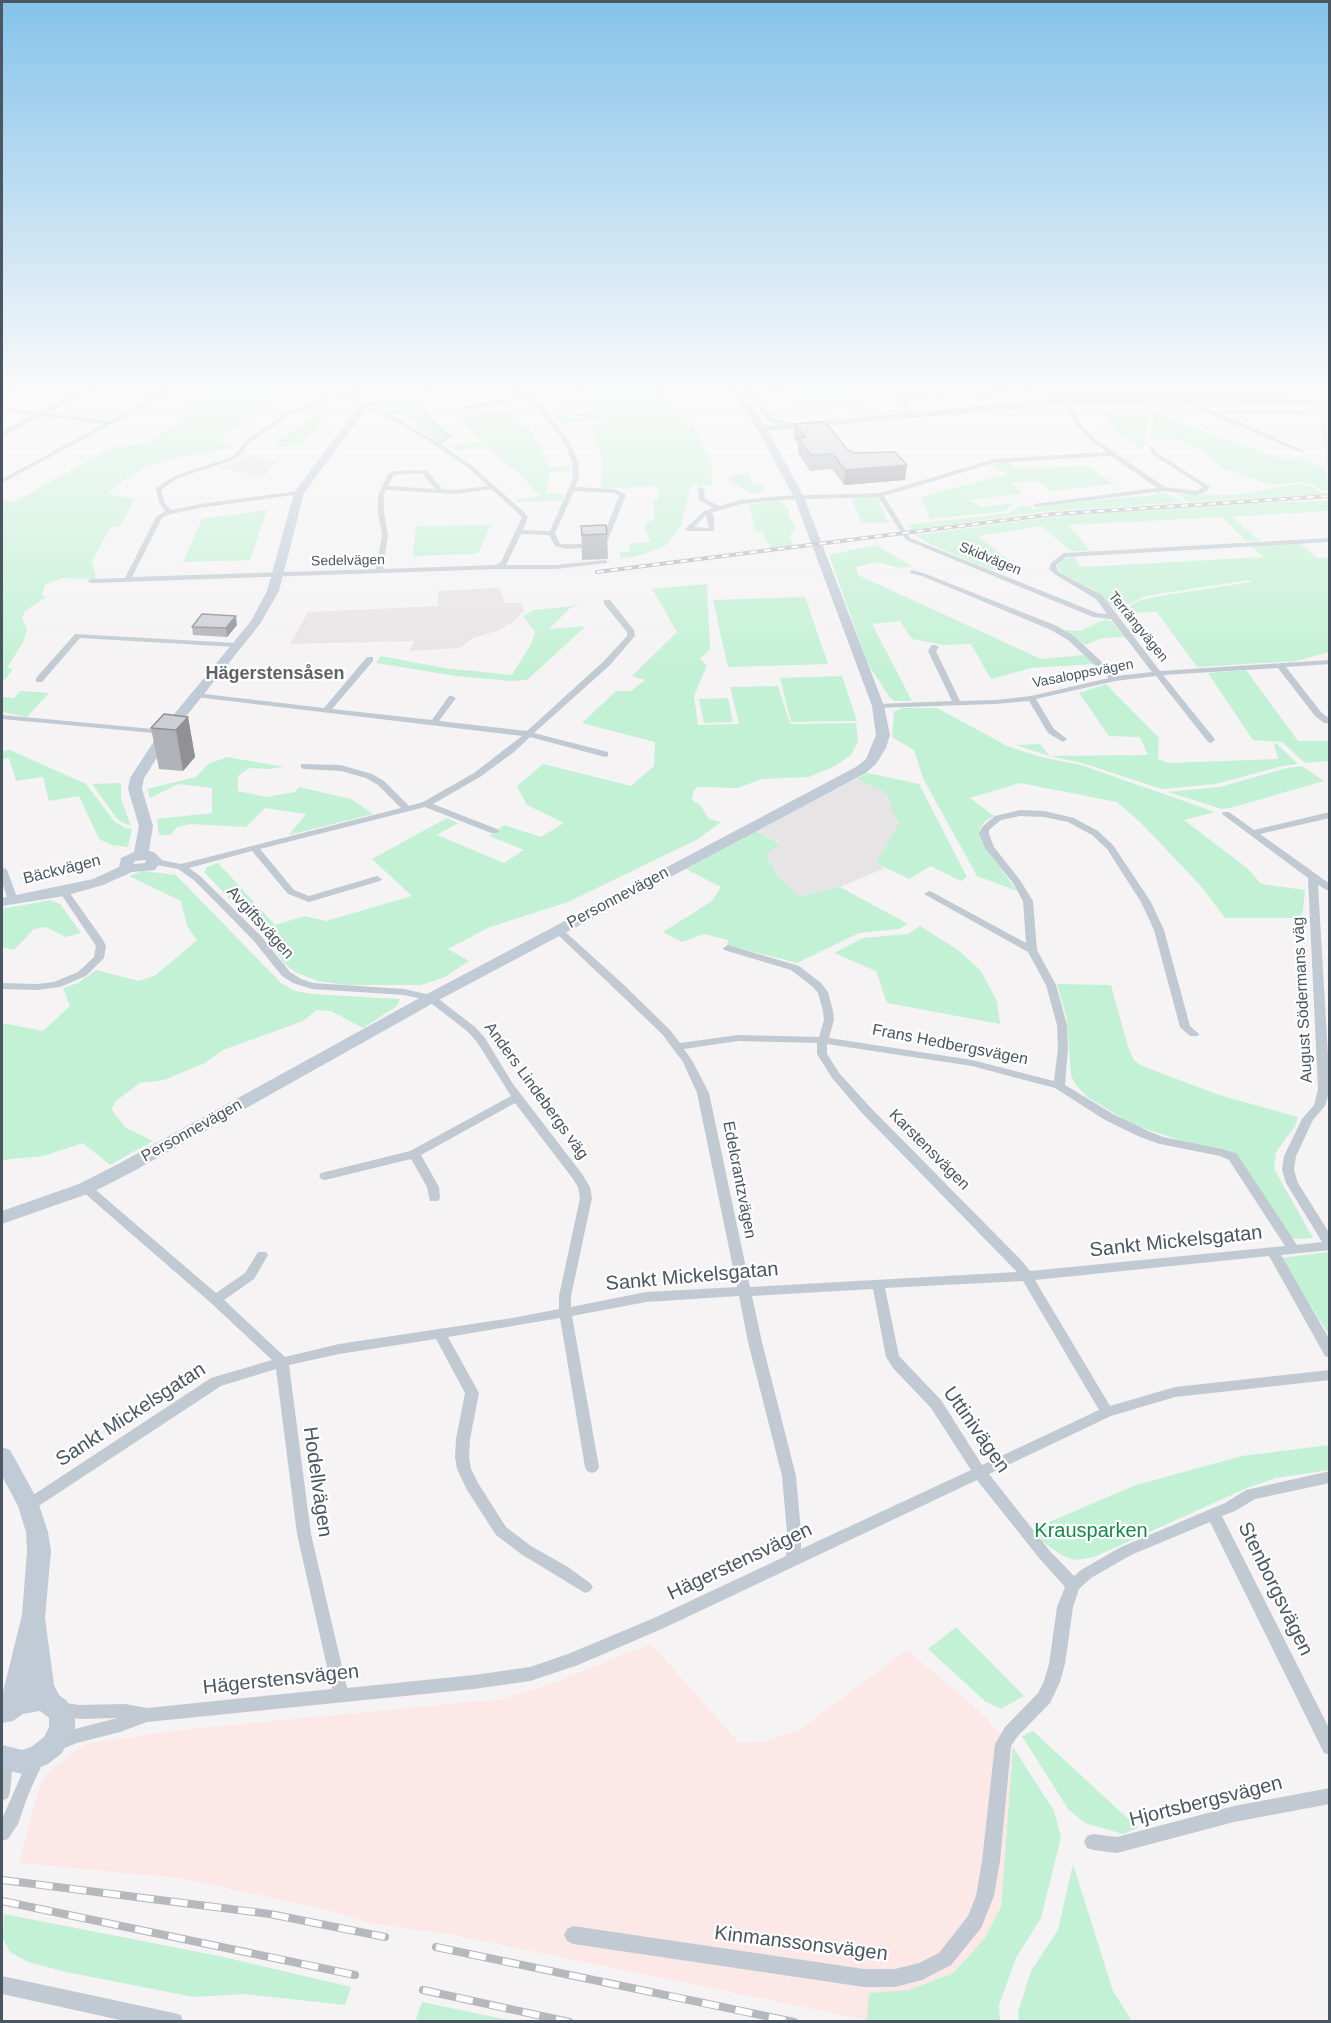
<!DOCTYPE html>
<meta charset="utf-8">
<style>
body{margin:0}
#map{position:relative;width:1331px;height:2023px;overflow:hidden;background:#f5f3f3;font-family:Arial,sans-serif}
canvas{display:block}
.frame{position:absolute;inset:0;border:3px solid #4a5661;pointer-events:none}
</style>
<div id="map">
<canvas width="1331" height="2023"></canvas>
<div class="frame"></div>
</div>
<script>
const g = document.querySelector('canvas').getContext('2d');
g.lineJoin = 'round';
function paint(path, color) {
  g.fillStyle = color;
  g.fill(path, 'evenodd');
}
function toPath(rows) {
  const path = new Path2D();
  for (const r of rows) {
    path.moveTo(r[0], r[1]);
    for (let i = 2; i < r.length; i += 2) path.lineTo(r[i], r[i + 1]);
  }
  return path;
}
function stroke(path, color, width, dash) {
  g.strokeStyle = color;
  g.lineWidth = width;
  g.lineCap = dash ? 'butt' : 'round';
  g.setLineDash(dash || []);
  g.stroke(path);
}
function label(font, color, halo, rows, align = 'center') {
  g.font = font + ' Arial,sans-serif';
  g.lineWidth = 4.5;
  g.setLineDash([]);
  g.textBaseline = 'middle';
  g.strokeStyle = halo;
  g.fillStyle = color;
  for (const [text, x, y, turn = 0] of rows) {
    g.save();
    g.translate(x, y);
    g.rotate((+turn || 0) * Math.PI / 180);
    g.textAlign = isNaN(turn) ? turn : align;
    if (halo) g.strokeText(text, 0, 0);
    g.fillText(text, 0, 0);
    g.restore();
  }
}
const education = toPath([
 [1318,404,1329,405,1329,465,1327,465],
 [251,456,270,461,279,460,262,478,221,467],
 [499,588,505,603,522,603,524,611,514,621,500,630,473,638,460,648,410,651,414,641,290,644,308,612,438,606,438,591],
 [856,779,883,791,892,802,890,808,899,824,876,863,885,868,840,887,800,896,778,877,766,854,781,843,756,831]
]);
const medical = toPath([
 [651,1644,739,1743,764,1742,799,1730,907,1650,979,1711,1013,1747,1001,1907,985,1938,953,1973,909,1990,870,1993,867,2020,449,1934,373,1924,328,1910,186,1879,19,1863,39,1789,48,1772,86,1744,180,1730,502,1699,551,1684]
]);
const green = toPath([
 [215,388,294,388,217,441,232,445,229,448,172,459,142,469,115,486,108,494,135,499,120,526,110,528,92,561,96,579,62,578,45,585,42,595,46,597,25,611,22,618,27,630,23,642,7,668,13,669,2,683,2,500,14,502,114,446,147,443,188,417,174,410],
 [575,388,656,388,694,427,711,462,712,485,691,485,681,525,666,545,644,554,621,559,620,552,630,552,629,544,650,542,644,524,654,519,654,500,659,498,657,486,601,489,602,457,593,438,599,437,596,431,588,427,606,424,601,419,560,424,554,416,598,412,594,406,569,409,557,400,585,395],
 [774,388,843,388,863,406,810,414,789,396],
 [1028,388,1129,390,1134,396,1048,400,1029,391],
 [429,391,436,398,414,402,422,408,428,408,431,410,420,412,448,437,443,441,437,440,414,426,420,425,402,414,396,415,366,402],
 [1147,400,1157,414,1286,461,1303,458,1326,469,1329,489,1324,491,1311,484,1299,482,1270,485,1247,476,1225,470,1202,451,1179,439,1151,441,1151,426,1154,421,1148,411],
 [1144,408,1150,420,1144,440,1148,444,1140,448,1117,433,1102,410],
 [511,411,527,429,530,429,541,447,549,467,569,466,571,472,550,472,546,493,565,494,562,501,518,502,515,500,540,496,515,469,511,469,486,446,457,451,449,446,481,441,458,417],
 [315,414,329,418,299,446,272,447],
 [1008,461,1015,468,1087,466,1114,484,1051,491,1039,481,1012,483,1022,494,970,500,981,507,1015,503,1006,511,930,519,921,497,1008,474,989,465],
 [750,473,751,483,762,485,764,491,753,494,727,480,733,475],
 [1297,484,1311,486,1317,491,1329,494,1189,502,1177,494,1233,495],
 [1161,491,1184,502,1042,512,911,530,906,525,1009,513,1021,505,1036,509,1048,504,1157,495,1155,492],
 [877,497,888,523,862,523,851,498],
 [779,500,789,509,789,518,794,522,795,527,790,537,793,546,766,548,772,546,766,542,764,533,756,531,749,505],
 [1329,501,1329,511,1232,517,1260,541,1247,542,1222,517,1069,525,1090,551,1071,551,1041,526,978,536,1019,568,991,570,932,545,915,535,1077,514,1243,503],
 [267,510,250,560,183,562,202,519],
 [491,525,479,552,474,554,413,556,416,526],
 [1299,543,1317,558,1329,557,1329,652,1296,661,1197,667,1157,612,1120,613,1137,601,1153,597,1251,582,1250,580,1145,596,1116,610,1096,591,1062,574,1057,567,1062,559,1073,556,1082,567,1263,557,1251,546],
 [876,545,913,567,898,568,879,562,856,567,858,575,1041,659,1084,655,1095,664,1031,668,991,679,971,644,943,645,912,639,900,621,872,624,912,701,895,701,890,698,868,664,829,555],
 [707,584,710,649,700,659,707,665,694,696,698,725,739,724,730,687,778,686,790,724,856,723,858,741,851,755,835,766,809,777,762,779,738,788,698,787,694,790,692,800,701,806,709,819,721,822,698,839,568,902,490,927,448,949,469,961,445,977,421,985,345,985,318,981,295,972,284,963,264,935,204,872,207,867,218,863,275,925,305,916,326,921,412,896,372,859,447,818,458,823,437,835,504,863,524,850,489,836,504,825,541,837,564,823,527,805,517,786,543,764,631,786,654,766,655,742,582,723,616,691,631,691,645,680,632,676,677,632,652,589],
 [805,597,828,664,728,667,713,600],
 [582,605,570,608,549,629,586,626,527,680,511,681,456,676,376,663,381,656,444,668,512,675,531,644,535,632,523,616,534,610],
 [1106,619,1112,622,1125,637,1101,638,1086,645,1064,630,1080,631],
 [1246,670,1298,741,1329,741,1329,761,1305,763,1282,742,1253,740,1208,673],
 [842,676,857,721,791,722,780,678],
 [1106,684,1159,738,1158,759,1168,763,1278,759,1274,744,1276,743,1298,764,1282,766,1216,784,1162,789,1082,763,1050,756,1015,745,1040,744,1050,756,1148,755,1140,737,1109,736,1079,693],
 [20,691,36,692,49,693,27,717,2,712,2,697,14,698],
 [728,698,733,722,704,723,699,699],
 [901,708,937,708,1007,746,1041,757,1081,765,1215,812,1184,820,1247,868,1261,884,1305,890,1302,918,1225,918,1200,885,1141,823,1117,802,1020,783,970,798,994,816,984,822,980,828,981,841,1017,891,977,876,924,780,914,750,892,737,894,712],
 [10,750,86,784,114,821,125,828,132,829,128,847,112,845,99,839,79,796,49,801,43,777,16,781,9,758,2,759,2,751],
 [227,757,284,767,269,769,249,768,238,776,238,791,266,797,295,792,299,787,351,799,373,814,289,835,306,814,265,808,246,827,191,824,177,827,171,835,159,835,157,819,212,813,212,788,178,784,150,798,147,789,196,777,208,764],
 [1302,766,1324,781,1230,808,1222,809,1168,792,1220,787,1287,768],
 [868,773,919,784,967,877,961,881,931,866,909,879,876,863,899,823,890,808,892,802,883,791,856,779],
 [121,783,121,798,131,826,118,820,92,784],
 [756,831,781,844,766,854,778,877,800,896,840,887,908,924,899,929,859,933,797,963,727,945,728,940,704,934,682,942,663,932,712,901,721,887,686,869],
 [143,871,176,875,281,983,295,991,311,994,400,999,397,1006,363,1028,331,1011,317,1010,303,1021,223,1050,205,1063,164,1080,140,1083,117,1100,111,1109,126,1128,153,1141,110,1165,83,1143,43,1156,2,1160,2,1023,43,1031,70,1006,63,988,78,983,96,970,139,981,156,975,197,940,187,926,181,901,129,876],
 [51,900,60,904,81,933,65,937,46,927,34,929,14,950,2,947,2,909],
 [920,926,958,950,981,971,997,1001,1000,1024,887,1003,876,971,834,953,863,938,908,934],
 [1057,984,1111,985,1128,1047,1134,1060,1142,1066,1219,1095,1298,1117,1295,1126,1276,1152,1274,1169,1313,1238,1291,1239,1238,1156,1224,1149,1179,1140,1134,1125,1087,1097,1076,1085,1071,1076,1067,1019],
 [1329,1252,1329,1335,1281,1258],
 [1329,1445,1329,1470,1276,1478,1247,1488,1094,1557,1076,1560,1063,1556,1043,1542,1035,1528,1136,1485,1242,1456],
 [956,1627,1024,1696,1001,1709,986,1702,928,1649],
 [1033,1731,1138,1828,1123,1834,1085,1823,1068,1809,1022,1736],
 [1013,1747,1054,1811,1061,1837,1041,1918,1016,1958,999,2005,1000,2021,867,2020,869,1993,909,1990,953,1973,985,1938,1001,1907],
 [1073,1864,1113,1991,1132,2021,1019,2021,1018,2012,1031,1971,1058,1930],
 [4,1914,219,1956,351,1987,345,2005,244,1994,194,1997,66,1972,28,1962,10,1952,3,1939],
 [422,2002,513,2021,425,2021,416,2019]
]);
const street = toPath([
 [10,388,18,388,2,397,2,393,10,388],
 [170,388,178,388,2,483,2,479,104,424,2,411,2,407,109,421,170,388],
 [352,388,363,390,385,388,362,394,352,388],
 [511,388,519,388,525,391,543,388,553,389,528,394,544,409,569,440,578,461,579,478,575,487,615,489,626,495,608,540,600,547,566,549,555,546,549,535,521,534,506,565,556,565,605,560,607,561,607,563,556,569,498,569,91,583,87,581,91,579,125,578,156,517,165,511,159,503,156,488,174,476,229,458,237,453,244,442,287,412,343,391,346,393,345,394,291,414,248,444,241,455,233,460,178,478,161,490,165,503,171,510,200,504,299,491,301,492,301,494,200,508,171,514,162,518,132,577,376,569,382,535,378,513,378,495,388,474,394,471,426,470,440,486,441,489,455,490,488,486,466,466,430,442,378,412,360,409,360,407,362,406,382,410,437,442,445,437,421,413,426,412,452,437,441,444,470,464,524,512,528,517,523,530,550,531,573,478,572,461,563,440,540,411,527,399,447,412,444,410,524,396,511,388],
 [422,473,435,489,388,486,393,476,395,475,422,473],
 [491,489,522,517,501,562,496,565,383,569,388,535,384,513,384,495,386,490,455,494,491,489],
 [574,491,614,493,619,496,602,539,596,544,560,544,555,533,574,491],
 [754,388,762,388,774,392,775,393,772,395,762,392,752,393,774,419,788,421,795,426,795,428,791,428,784,424,770,422,746,393,754,388],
 [887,388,893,388,901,397,1022,390,1025,392,1022,394,904,401,917,416,914,418,887,388],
 [1130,388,1136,388,1145,399,1144,400,1140,400,1130,388],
 [1178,396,1216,412,1231,409,1308,411,1309,412,1306,414,1231,413,1221,414,1305,451,1300,452,1212,415,1176,399,1175,398,1178,396],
 [1063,400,1067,400,1081,424,1095,439,1165,487,1196,491,1203,487,1152,454,1149,447,1153,447,1156,452,1210,487,1206,492,1196,495,1163,491,1036,507,1034,506,1034,504,1157,488,1111,456,994,463,884,496,910,538,1097,613,1107,614,1096,599,1056,575,1049,569,1051,563,1064,553,1330,538,1330,542,1066,557,1056,565,1057,569,1060,573,1102,595,1160,671,1330,660,1330,664,1286,667,1321,712,1330,719,1330,723,1324,723,1315,716,1278,668,1163,675,1214,738,1215,740,1211,743,1208,742,1156,676,1115,681,1036,699,1054,729,1067,739,1063,742,1048,733,1029,701,996,704,875,708,875,704,878,704,952,701,928,651,932,645,935,645,939,647,936,651,960,701,996,700,1031,696,1109,678,1068,640,1051,630,922,576,910,573,910,571,912,570,926,574,1057,626,1074,636,1117,676,1152,672,1111,619,1093,617,906,540,878,497,780,500,741,504,711,513,714,516,714,531,688,531,685,529,704,511,713,508,699,500,698,489,701,487,704,489,705,499,720,506,741,500,780,496,880,493,994,459,1107,452,1091,441,1077,426,1063,400],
 [706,515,709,528,694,527,706,515],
 [604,600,610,600,634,630,635,636,610,665,534,733,608,752,608,756,605,757,530,737,514,752,480,777,433,804,497,829,499,831,497,833,491,833,425,807,260,849,294,890,309,896,377,876,382,879,380,881,309,902,288,894,252,851,189,868,200,876,261,936,290,972,301,979,313,983,404,989,435,996,475,1027,485,1038,513,1084,582,1174,590,1187,592,1198,571,1296,571,1307,646,1292,737,1287,697,1093,683,1062,662,1034,555,932,553,930,555,928,561,928,624,985,670,1030,680,1043,738,1035,819,1037,824,1020,823,1011,818,993,813,987,791,970,724,950,723,948,728,945,799,966,821,983,828,992,833,1011,834,1020,829,1038,972,1060,1054,1081,1058,1048,1057,1025,1046,985,1028,952,924,894,929,891,932,892,1026,943,1023,901,1013,883,985,848,979,834,982,827,995,816,1020,810,1044,811,1074,818,1098,831,1113,845,1151,902,1164,930,1190,1026,1199,1034,1198,1036,1190,1036,1180,1027,1154,930,1141,902,1107,849,1092,835,1068,822,1044,817,1020,816,1001,820,989,830,989,834,994,847,1020,880,1033,901,1037,950,1056,985,1067,1025,1068,1048,1065,1085,1113,1114,1148,1131,1163,1137,1223,1149,1237,1154,1297,1245,1322,1242,1286,1183,1282,1170,1284,1156,1302,1119,1314,1105,1318,1089,1308,878,1222,814,1223,812,1229,812,1254,830,1330,812,1330,818,1260,834,1330,884,1330,892,1318,885,1330,1089,1325,1106,1313,1120,1296,1156,1294,1170,1298,1183,1330,1234,1330,1250,1281,1255,1330,1340,1330,1358,1325,1356,1269,1256,1035,1280,1110,1406,1175,1387,1330,1370,1330,1380,1175,1397,1111,1416,989,1474,1049,1550,1074,1576,1081,1570,1121,1547,1225,1503,1246,1490,1330,1471,1330,1483,1255,1499,1235,1511,1222,1516,1330,1730,1330,1755,1324,1753,1210,1522,1131,1555,1091,1578,1079,1589,1073,1607,1065,1664,1060,1682,1050,1703,1017,1737,1011,1746,1000,1861,994,1896,981,1928,951,1965,922,1980,895,1987,864,1987,573,1944,567,1941,564,1935,567,1929,573,1926,864,1969,895,1969,919,1963,939,1953,968,1916,976,1896,982,1861,995,1744,1005,1727,1038,1693,1044,1681,1049,1664,1057,1607,1065,1587,1039,1558,977,1480,664,1628,578,1665,530,1681,474,1689,147,1722,120,1732,77,1743,57,1751,51,1749,49,1744,51,1739,75,1729,117,1718,80,1719,58,1716,52,1714,50,1709,52,1704,58,1702,80,1705,125,1704,147,1708,332,1689,297,1534,276,1369,221,1386,34,1509,29,1511,24,1509,22,1505,24,1501,211,1378,272,1360,211,1303,82,1191,80,1188,82,1185,90,1185,216,1293,245,1273,258,1252,266,1252,268,1255,254,1279,224,1300,285,1357,339,1344,512,1318,559,1309,559,1296,580,1198,578,1187,573,1179,515,1103,421,1155,439,1187,440,1198,438,1201,430,1201,427,1187,411,1159,325,1180,321,1179,319,1176,321,1173,410,1151,511,1096,477,1042,467,1031,427,1000,404,995,312,989,293,983,282,976,253,940,194,880,178,869,152,864,150,862,155,859,181,864,401,808,378,785,366,778,341,771,304,769,301,768,301,764,341,765,372,774,384,781,409,806,423,802,474,773,522,736,196,697,192,695,196,693,324,708,367,657,373,657,373,661,332,709,432,720,449,696,452,696,456,698,439,721,527,731,604,661,627,636,627,632,604,604,604,600],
 [738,1041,817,1043,817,1054,832,1078,862,1113,1017,1272,750,1287,709,1093,693,1062,684,1049,738,1041],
 [827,1044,972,1066,1032,1082,1055,1088,1105,1120,1140,1137,1160,1144,1220,1156,1229,1160,1285,1246,1030,1271,1021,1260,870,1107,840,1074,827,1054,827,1044],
 [1023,1281,1099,1410,982,1465,941,1400,899,1356,885,1288,1023,1281],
 [873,1289,886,1357,893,1368,931,1408,971,1470,801,1549,801,1532,796,1476,762,1342,752,1296,873,1289],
 [739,1296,748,1342,782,1476,787,1532,786,1556,654,1618,568,1654,530,1667,474,1675,347,1688,311,1534,289,1365,339,1354,436,1339,465,1393,456,1439,455,1457,457,1469,467,1490,496,1535,521,1554,585,1593,590,1591,593,1587,590,1583,568,1567,531,1546,506,1527,478,1483,471,1469,469,1457,470,1439,479,1393,448,1337,560,1318,585,1467,587,1471,592,1473,597,1471,599,1467,572,1316,646,1302,739,1296],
 [75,634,236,643,240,645,236,647,80,638,42,682,36,682,36,678,75,634],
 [2,715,164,730,168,732,164,734,2,719,2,715],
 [2,867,7,870,18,900,16,902,10,902,8,900,2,882,2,867],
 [64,888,67,889,103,940,106,946,104,958,86,976,60,987,37,990,2,989,2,983,37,984,54,982,78,972,94,957,96,946,59,891,64,888],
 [37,1750,43,1753,45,1758,28,1795,18,1824,8,1839,2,1841,2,1819,31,1753,37,1750],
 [5,1751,11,1754,13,1759,10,1793,8,1798,2,1801,2,1753,5,1751],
 [1330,1788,1330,1804,1234,1822,1117,1853,1093,1850,1087,1848,1084,1842,1087,1836,1093,1834,1117,1837,1234,1806,1330,1788],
 [2,1976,174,2013,181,2015,183,2022,129,2022,2,1994,2,1976]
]);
const secondary = toPath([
 [84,388,96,388,2,437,2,431,84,388],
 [331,388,342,388,359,399,367,408,304,493,279,591,260,624,172,734,144,778,142,789,153,826,149,851,154,852,162,860,155,870,132,872,103,885,64,896,2,906,2,898,93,879,119,867,121,858,134,852,139,826,128,789,130,778,162,729,251,621,267,591,294,493,357,408,331,388],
 [146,860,145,863,133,864,135,861,146,860],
 [731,388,740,388,765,426,1077,397,1221,396,1330,400,1330,406,1221,402,1077,403,768,431,804,497,884,706,890,735,886,748,876,764,866,773,437,1001,134,1171,93,1192,2,1224,2,1211,79,1184,120,1163,425,995,856,767,866,759,876,735,872,706,794,497,757,429,731,388],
 [2,1447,10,1450,37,1499,48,1532,51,1551,45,1618,54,1685,59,1695,67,1701,75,1718,75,1728,62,1753,48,1764,22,1774,2,1769,2,1745,22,1750,31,1747,44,1737,49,1727,49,1718,40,1711,23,1714,13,1721,2,1723,2,1696,22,1615,27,1551,26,1532,18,1506,2,1476,2,1447]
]);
const railFar1 = toPath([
 [597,572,1054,514,1330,496]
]);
const rail = toPath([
 [2,1880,270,1914,385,1937],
 [2,1901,355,1975],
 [436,1947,794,2022],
 [423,1990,569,2022]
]);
const wall = toPath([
 [794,424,848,450,905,480,844,485,832,469,810,471,798,453,798,444,794,439],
 [581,526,607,534,608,559,582,560],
 [237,625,227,637,193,635,192,627],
 [188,717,195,757,183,771,159,769,151,728]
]);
const shadedWall = toPath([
 [907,465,905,480,844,485,845,470],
 [236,616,237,625,227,637,226,628],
 [188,717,195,757,183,771,176,730]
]);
const building = toPath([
 [825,422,848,450,854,453,895,452,907,465,845,470,833,454,811,455,798,438,806,437,794,424,825,422],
 [606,525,607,534,582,535,581,526,606,525],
 [202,614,236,616,226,628,192,627,202,614],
 [164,714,188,717,176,730,151,728,164,714]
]);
const farStreetnames = [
 ["Skidvägen",990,559,22],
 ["Sedelvägen",348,561,-1],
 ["Terrängvägen",1138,627,51],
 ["Vasaloppsvägen",1083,674,-11]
];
const streetNames = [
 ["Bäckvägen",62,870,-14],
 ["Personnevägen",618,898,-28],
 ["Avgiftsvägen",260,923,48],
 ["August Södermans väg",1303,1000,-93],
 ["Frans Hedbergsvägen",950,1045,11],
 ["Anders Lindebergs väg",536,1091,54],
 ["Personnevägen",192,1131,-29],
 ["Karstensvägen",929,1150,45],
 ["Edelcrantzvägen",739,1180,79]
];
const farDistrictnames = [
 ["Hägerstensåsen",275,674]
];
const nearStreetnames = [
 ["Sankt Mickelsgatan",1176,1242,-6],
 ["Sankt Mickelsgatan",692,1277,-5],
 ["Sankt Mickelsgatan",131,1415,-33],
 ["Uttinivägen",976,1430,55],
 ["Hodellvägen",317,1482,82],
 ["Hägerstensvägen",740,1562,-25],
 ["Stenborgsvägen",1275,1589,64],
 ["Hägerstensvägen",281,1680,-6],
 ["Hjortsbergsvägen",1206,1802,-14],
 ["Kinmanssonsvägen",801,1944,7]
];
const nearParknames = [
 ["Krausparken",1091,1531]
];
paint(education, '#e6e4e5');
paint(medical, '#fce8e6');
paint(green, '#c3f1d5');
paint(street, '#c1cad2');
paint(secondary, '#c1cbd6');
stroke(railFar1, '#b5b8bd', 4);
stroke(rail, '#b5b8bd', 8);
stroke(railFar1, '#fff', 2, [7]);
stroke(rail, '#fff', 6, [17]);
paint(wall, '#b0b2b7');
paint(shadedWall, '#909195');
paint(building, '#cdcfd5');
stroke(building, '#909195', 1.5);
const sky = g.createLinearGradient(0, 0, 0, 672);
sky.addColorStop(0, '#85c3ea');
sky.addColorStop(0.58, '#fafafa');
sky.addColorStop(1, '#fafafa00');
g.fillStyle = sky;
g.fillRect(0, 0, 1331, 672);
label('14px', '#4a5661', '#fff', farStreetnames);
label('16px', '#4a5661', '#fff', streetNames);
label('bold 18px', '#5f6368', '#fff', farDistrictnames);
label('20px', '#4a5661', '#fff', nearStreetnames);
label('20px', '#17864f', '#fff', nearParknames);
</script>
